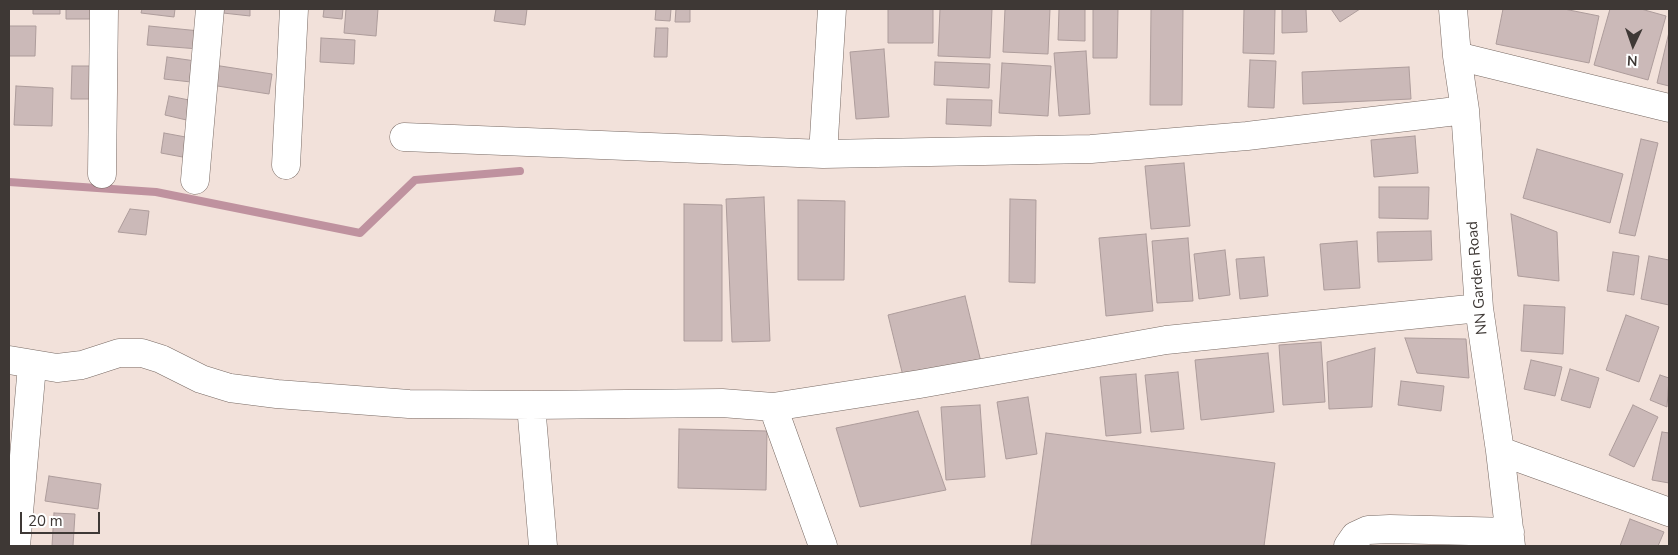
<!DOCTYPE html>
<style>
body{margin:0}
#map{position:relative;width:1678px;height:555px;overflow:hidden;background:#f2e1da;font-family:"Nunito Sans",sans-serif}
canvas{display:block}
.frame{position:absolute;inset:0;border:10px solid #3e3835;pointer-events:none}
.north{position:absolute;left:1608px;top:20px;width:50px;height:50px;-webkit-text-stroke:4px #fff;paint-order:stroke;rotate:183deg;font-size:14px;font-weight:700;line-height:20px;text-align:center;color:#3e3835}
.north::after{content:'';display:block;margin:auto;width:18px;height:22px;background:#3e3835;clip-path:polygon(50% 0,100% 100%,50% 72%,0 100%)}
.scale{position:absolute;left:20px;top:512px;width:80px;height:22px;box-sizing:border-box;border:2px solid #3e3835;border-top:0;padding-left:6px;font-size:15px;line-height:18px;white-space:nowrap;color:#3e3835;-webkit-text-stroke:4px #fff;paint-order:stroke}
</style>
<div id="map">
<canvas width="1678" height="555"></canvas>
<div class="frame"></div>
<div class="north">N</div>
<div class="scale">20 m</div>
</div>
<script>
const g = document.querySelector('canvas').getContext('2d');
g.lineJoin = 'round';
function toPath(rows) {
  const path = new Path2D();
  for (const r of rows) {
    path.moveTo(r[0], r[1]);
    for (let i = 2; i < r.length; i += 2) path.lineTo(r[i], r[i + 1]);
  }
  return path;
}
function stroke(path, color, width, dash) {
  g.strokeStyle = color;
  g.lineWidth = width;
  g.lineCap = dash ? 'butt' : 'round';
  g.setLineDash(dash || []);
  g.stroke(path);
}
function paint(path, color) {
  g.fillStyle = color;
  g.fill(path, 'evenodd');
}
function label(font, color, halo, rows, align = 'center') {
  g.font = font + ' "Nunito Sans",sans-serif';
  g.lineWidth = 5;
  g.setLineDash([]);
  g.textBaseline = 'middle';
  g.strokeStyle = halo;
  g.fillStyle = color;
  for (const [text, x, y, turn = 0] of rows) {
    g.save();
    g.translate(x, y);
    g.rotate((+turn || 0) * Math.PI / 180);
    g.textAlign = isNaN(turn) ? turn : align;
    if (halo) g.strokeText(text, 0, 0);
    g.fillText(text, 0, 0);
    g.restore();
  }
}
const stream = toPath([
 [9,182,156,192,360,233,415,180,520,171]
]);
const building = toPath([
 [33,9,60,9,60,14,33,14,33,9],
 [66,9,101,9,101,19,66,19,66,9],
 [142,9,175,9,174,17,141,13,142,9],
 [215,9,250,9,250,16,214,12,215,9],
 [324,9,343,9,342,19,323,17,324,9],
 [346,9,378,9,376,36,344,33,346,9],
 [496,9,527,9,525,25,494,21,496,9],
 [656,9,671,9,670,21,655,20,656,9],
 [676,9,690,9,690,22,675,22,676,9],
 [888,9,933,9,933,43,888,43,888,9],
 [940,9,992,9,990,58,938,56,940,9],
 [1005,9,1050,9,1048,54,1003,52,1005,9],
 [1059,9,1085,9,1085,41,1058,40,1059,9],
 [1093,9,1118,9,1117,58,1093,58,1093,9],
 [1151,9,1183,9,1182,105,1150,105,1151,9],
 [1244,9,1275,9,1274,54,1243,53,1244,9],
 [1282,9,1306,9,1307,32,1282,33,1282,9],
 [1331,9,1360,9,1340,22,1331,9],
 [1503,9,1564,9,1599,16,1589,63,1496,44,1503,9],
 [1610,9,1641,9,1666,16,1648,80,1594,65,1610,9],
 [9,26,36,26,35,56,9,56,9,26],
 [149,26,200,31,199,49,147,45,149,26],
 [656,28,668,28,667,57,654,57,656,28],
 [1669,32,1669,86,1657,83,1669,32],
 [321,38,355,40,354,64,320,62,321,38],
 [884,49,889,117,856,119,850,52,884,49],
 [1086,51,1090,114,1059,116,1054,53,1086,51],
 [167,57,203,62,200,83,164,79,167,57],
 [1250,60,1276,61,1274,108,1248,107,1250,60],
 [935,62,990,64,989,88,934,85,935,62],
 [1002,63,1051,66,1048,116,999,113,1002,63],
 [214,65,272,74,269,94,211,85,214,65],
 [72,66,91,66,92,99,71,99,72,66],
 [1409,67,1411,99,1303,104,1302,72,1409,67],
 [16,86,53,88,52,126,14,125,16,86],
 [169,96,199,102,195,122,165,115,169,96],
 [947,99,992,100,991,126,946,124,947,99],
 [164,133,191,138,188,158,161,153,164,133],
 [1415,136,1418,173,1374,177,1371,140,1415,136],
 [1641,139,1658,143,1635,236,1619,233,1641,139],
 [1537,149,1623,174,1610,223,1523,198,1537,149],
 [1184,163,1190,226,1151,229,1145,166,1184,163],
 [1379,187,1429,187,1428,219,1379,218,1379,187],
 [764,197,770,341,732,342,726,199,764,197],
 [1010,199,1036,200,1035,283,1009,282,1010,199],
 [798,200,845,201,844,280,798,280,798,200],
 [684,204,722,205,722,341,684,341,684,204],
 [130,209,149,211,146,235,118,232,130,209],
 [1511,214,1557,232,1559,281,1518,276,1511,214],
 [1431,231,1432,260,1378,262,1377,232,1431,231],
 [1146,234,1153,311,1106,316,1099,238,1146,234],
 [1188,238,1193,301,1157,303,1152,241,1188,238],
 [1357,241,1360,288,1324,290,1320,244,1357,241],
 [1225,250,1230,295,1199,299,1194,254,1225,250],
 [1613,252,1639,256,1634,295,1607,291,1613,252],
 [1649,256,1669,260,1669,305,1641,299,1649,256],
 [1264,257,1268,296,1240,299,1236,259,1264,257],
 [965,296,981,362,904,380,888,315,965,296],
 [1524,305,1565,307,1563,354,1521,351,1524,305],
 [1626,315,1659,327,1639,382,1606,370,1626,315],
 [1405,338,1466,339,1469,378,1417,373,1405,338],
 [1321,342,1325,402,1283,405,1279,345,1321,342],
 [1375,348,1372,407,1329,409,1327,362,1375,348],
 [1268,353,1274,412,1201,420,1195,360,1268,353],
 [1531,360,1562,367,1555,396,1524,389,1531,360],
 [1570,369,1599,378,1590,408,1561,400,1570,369],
 [1178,372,1184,429,1151,432,1145,375,1178,372],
 [1136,374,1141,433,1106,436,1100,377,1136,374],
 [1660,375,1669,378,1667,407,1650,400,1660,375],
 [1401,381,1444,386,1441,411,1398,405,1401,381],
 [1028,397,1037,454,1006,459,997,402,1028,397],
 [980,405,985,477,946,480,941,407,980,405],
 [1633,405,1658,417,1634,467,1609,455,1633,405],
 [918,411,946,490,860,507,836,428,918,411],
 [679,429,767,431,766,490,678,488,679,429],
 [1662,432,1669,433,1669,483,1652,480,1662,432],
 [1046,433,1275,463,1264,546,1031,545,1046,433],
 [49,476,101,484,98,509,45,501,49,476],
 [54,513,75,514,73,546,52,546,54,513],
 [1630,519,1664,532,1658,546,1620,546,1630,519]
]);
const minor = toPath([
 [1453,9,1457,56,1465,110,1479,308,1500,451,1511,546],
 [1457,56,1669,108],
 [404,137,823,154,1091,149,1247,136,1465,110],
 [823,154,832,9],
 [286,165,294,9],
 [102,174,104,9],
 [195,180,210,9],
 [9,360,57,368,82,365,119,353,142,353,161,359,201,379,230,388,277,394,409,404,531,405,722,403,773,407,920,384,1166,340,1479,308],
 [531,405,543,546],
 [773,407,823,546],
 [1500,451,1669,512],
 [16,546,32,366],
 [1348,546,1355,536,1368,530,1390,529,1510,532]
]);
const streetNames = [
 ["NN Garden Road",1478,278,-95]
];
stroke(stream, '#bf929f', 8);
paint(building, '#cbb9b8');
stroke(building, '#ad9c9b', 1);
stroke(minor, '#786a64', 29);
stroke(minor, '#fff', 28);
label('15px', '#3e3835', '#fff', streetNames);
</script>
